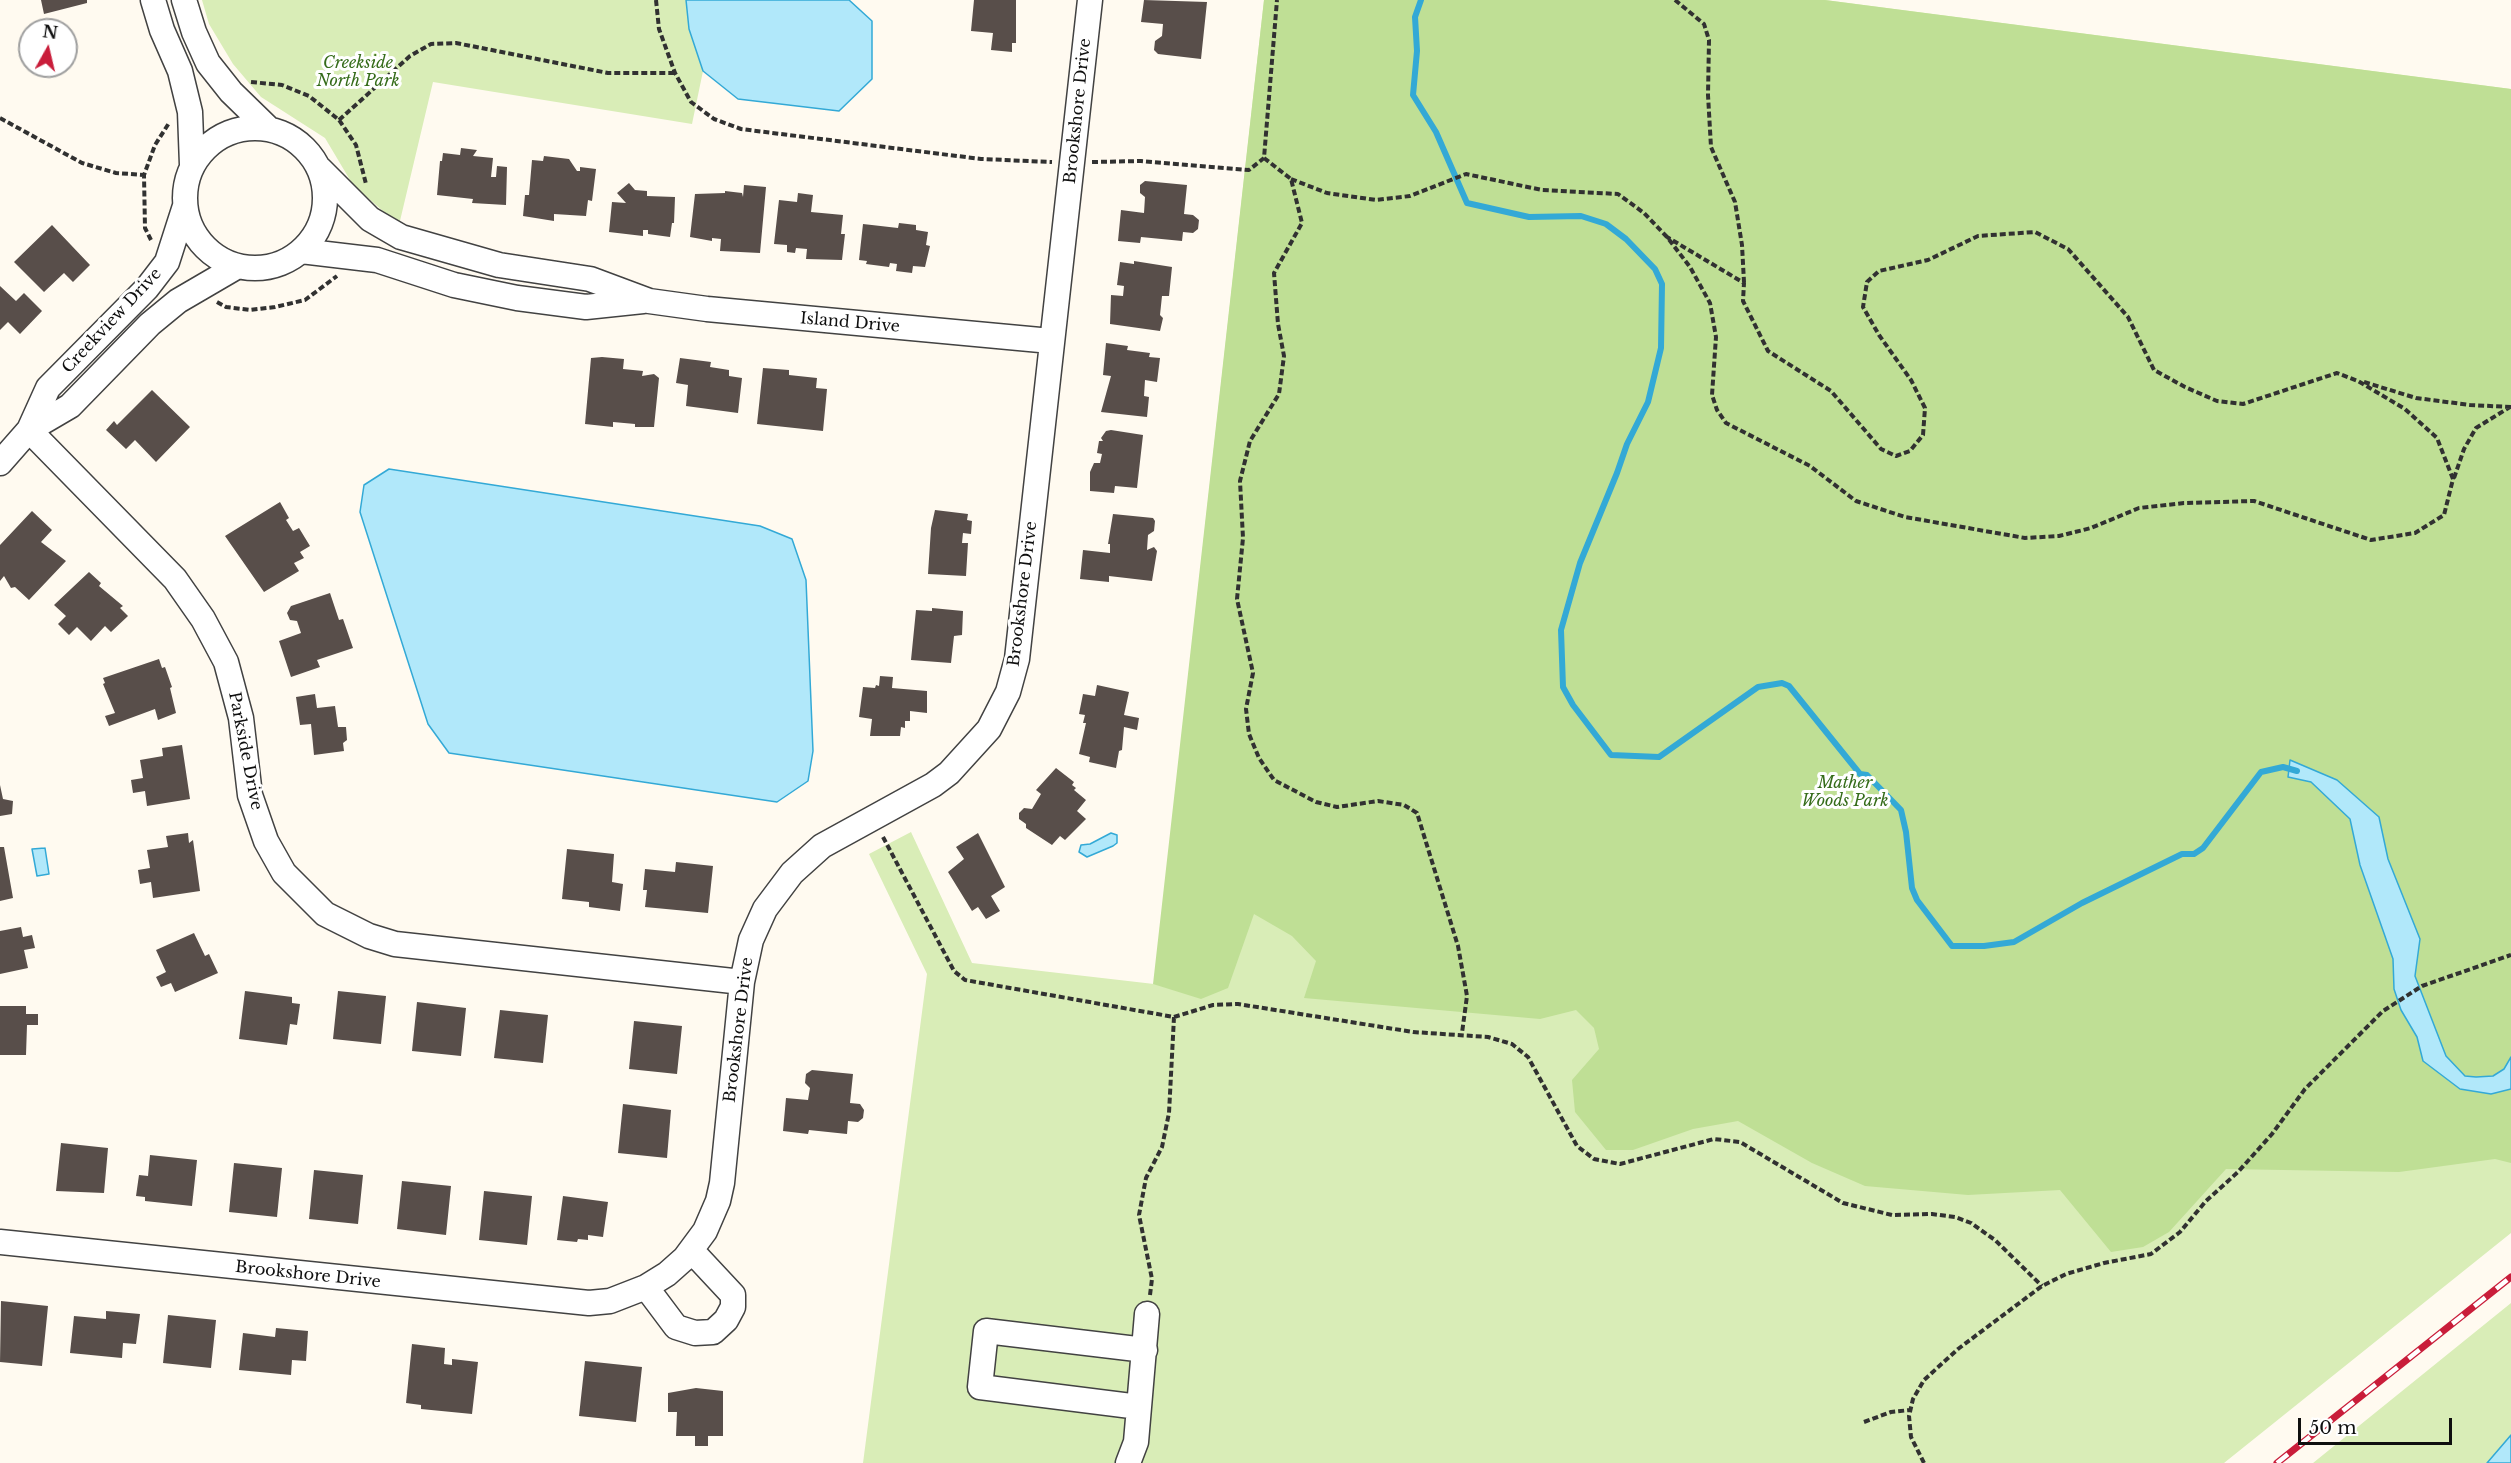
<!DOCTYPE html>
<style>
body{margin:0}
#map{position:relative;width:2511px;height:1463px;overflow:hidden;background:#fffaf0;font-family:"Libre Baskerville",serif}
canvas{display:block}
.north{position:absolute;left:18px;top:18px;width:60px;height:60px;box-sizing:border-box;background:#fff;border:2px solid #9f9f9f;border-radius:50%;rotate:8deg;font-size:16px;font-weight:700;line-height:24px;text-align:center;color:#0f0f0f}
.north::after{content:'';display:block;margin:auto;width:21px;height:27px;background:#c91d3a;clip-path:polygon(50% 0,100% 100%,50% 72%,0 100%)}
.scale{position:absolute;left:2298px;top:1418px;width:154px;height:27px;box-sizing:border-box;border:3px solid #0f0f0f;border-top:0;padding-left:8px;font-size:18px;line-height:21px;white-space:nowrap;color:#0f0f0f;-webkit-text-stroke:4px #fff;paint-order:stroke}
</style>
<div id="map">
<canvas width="2511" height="1463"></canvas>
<div class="north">N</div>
<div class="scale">50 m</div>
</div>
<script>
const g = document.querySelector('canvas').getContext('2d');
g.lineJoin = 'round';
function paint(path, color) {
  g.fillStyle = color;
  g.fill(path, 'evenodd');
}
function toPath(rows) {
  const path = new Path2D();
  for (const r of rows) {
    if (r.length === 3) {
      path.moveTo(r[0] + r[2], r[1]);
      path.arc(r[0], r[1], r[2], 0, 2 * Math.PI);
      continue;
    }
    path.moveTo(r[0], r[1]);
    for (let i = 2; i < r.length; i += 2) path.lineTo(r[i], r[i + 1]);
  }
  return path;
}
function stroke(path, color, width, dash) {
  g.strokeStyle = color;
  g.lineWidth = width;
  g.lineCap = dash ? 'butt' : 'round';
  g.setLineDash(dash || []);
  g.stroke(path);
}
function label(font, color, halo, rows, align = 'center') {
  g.font = font + ' "Libre Baskerville",serif';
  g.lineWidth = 6;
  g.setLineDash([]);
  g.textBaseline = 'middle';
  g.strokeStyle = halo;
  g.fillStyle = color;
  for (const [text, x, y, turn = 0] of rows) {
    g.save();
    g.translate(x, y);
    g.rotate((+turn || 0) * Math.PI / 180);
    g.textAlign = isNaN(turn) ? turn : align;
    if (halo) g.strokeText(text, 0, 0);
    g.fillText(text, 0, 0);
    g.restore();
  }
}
const green = toPath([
 [202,0,686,0,689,29,703,71,692,124,433,82,399,225,353,185,325,138,261,97,233,64,209,24],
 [1264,0,1825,0,2511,89,2511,1233,2224,1463,863,1463,927,974,869,854,911,832,972,963,1154,984],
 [2511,1303,2511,1435,2487,1463,2313,1463]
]);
const forest = toPath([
 [1264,0,1825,0,2511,89,2511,1163,2495,1159,2399,1172,2226,1169,2169,1232,2143,1247,2111,1252,2060,1190,1968,1195,1865,1186,1812,1163,1738,1121,1693,1129,1633,1150,1606,1150,1575,1112,1572,1080,1599,1049,1594,1028,1576,1010,1540,1019,1304,998,1316,961,1292,936,1254,914,1228,988,1201,999,1153,984]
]);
const water = toPath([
 [686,0,849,0,872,21,872,79,839,111,738,99,703,71,689,29,686,0],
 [389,469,760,526,792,539,806,580,813,751,808,781,777,802,449,753,428,724,360,512,364,485,389,469],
 [2290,760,2337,780,2379,817,2388,859,2420,939,2415,976,2446,1056,2465,1076,2476,1077,2493,1076,2504,1069,2511,1057,2511,1089,2491,1094,2460,1089,2423,1061,2417,1037,2401,1010,2394,989,2393,959,2360,865,2350,819,2311,782,2288,777,2290,760],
 [1111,833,1117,835,1117,843,1113,846,1087,857,1079,852,1081,845,1090,844,1111,833],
 [45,848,49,874,37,876,32,849,45,848],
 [2511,1435,2511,1463,2487,1463,2511,1435]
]);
const stream = toPath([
 [1421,0,1415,17,1417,51,1413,95,1436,132,1467,203,1529,217,1581,216,1606,224,1626,239,1655,269,1662,284,1661,348,1648,402,1627,444,1617,473,1580,563,1561,630,1563,687,1573,705,1611,755,1659,757,1758,687,1782,683,1789,686,1860,774,1867,775,1901,810,1906,832,1912,888,1917,900,1952,946,1984,946,2014,942,2082,903,2182,854,2194,854,2203,848,2261,772,2283,767,2297,771]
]);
const building = toPath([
 [41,0,87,0,87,3,44,14],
 [974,0,1016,0,1016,43,1012,43,1012,52,991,50,993,33,971,31],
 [1144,0,1207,2,1201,59,1158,54,1154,50,1155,41,1162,36,1163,24,1141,22],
 [461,148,477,150,473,156,493,158,491,177,496,177,497,166,507,167,506,205,472,203,473,199,437,195,440,161,442,161,443,153,460,155],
 [544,156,569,159,577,171,580,171,580,167,596,169,592,201,588,200,586,216,554,214,554,221,523,216,525,195,529,195,532,160,543,161],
 [1145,181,1187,185,1184,214,1193,215,1199,220,1198,229,1193,233,1183,232,1182,241,1141,237,1140,243,1118,241,1121,210,1144,213,1145,197,1140,193,1140,185],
 [629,183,635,190,647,191,647,196,675,197,674,223,672,223,670,237,648,234,648,230,643,230,643,236,609,232,612,202,626,203,617,193],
 [744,185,766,187,760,253,720,251,721,239,712,238,712,241,690,237,695,194,725,193,725,191,742,193,743,197],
 [798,193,813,195,811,212,843,215,841,234,845,234,842,260,806,259,807,249,796,248,795,253,787,252,787,245,774,244,779,200,797,202],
 [899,223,916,225,916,230,928,232,926,245,930,246,925,267,913,266,912,273,896,271,897,264,890,263,889,267,866,264,867,261,859,260,863,224,898,228],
 [52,225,90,265,73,282,64,273,44,292,14,262],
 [1134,261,1172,267,1169,296,1162,296,1160,315,1163,318,1160,331,1110,324,1111,295,1123,296,1124,286,1117,285,1120,262,1134,264],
 [0,286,16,301,24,293,42,311,20,334,8,322,0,330],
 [1106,343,1128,346,1127,350,1150,353,1149,357,1160,358,1157,382,1145,380,1144,396,1149,397,1147,417,1101,412,1111,376,1103,375],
 [602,357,624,359,623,369,643,371,642,376,654,374,659,378,654,427,635,427,635,424,613,422,613,427,585,424,591,358],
 [680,358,711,362,710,367,729,370,729,376,742,378,738,413,686,406,688,385,676,383],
 [763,368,789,370,789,375,817,378,816,388,827,389,823,431,757,424],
 [152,390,190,427,156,462,135,440,126,449,106,430,114,421,117,425],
 [1111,430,1143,435,1137,488,1115,486,1114,493,1090,491,1090,472,1094,463,1100,463,1102,454,1097,453,1099,441,1103,441,1101,438,1106,431],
 [280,502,289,518,286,520,293,531,299,528,310,546,300,552,304,558,294,563,299,571,264,592,225,536],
 [935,510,968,514,967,520,972,521,971,534,963,533,962,543,968,543,966,576,928,574,931,528],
 [32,511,52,530,41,542,66,561,29,600,15,587,11,588,4,576,0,581,0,545],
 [1113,514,1153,518,1155,521,1154,531,1148,535,1147,550,1154,547,1157,551,1152,581,1109,576,1109,582,1080,579,1083,550,1110,553,1110,544,1108,544],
 [89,572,101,583,99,586,123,606,120,608,128,616,111,632,105,626,91,641,77,627,69,635,58,624,66,616,54,605],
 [330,593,339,620,343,619,353,648,317,660,320,667,291,677,279,641,301,633,297,621,290,620,287,613,291,606],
 [932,608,963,611,962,635,954,636,951,663,911,660,916,610,932,611],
 [159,659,162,668,165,667,172,687,170,688,176,713,158,720,155,709,109,726,105,716,115,713,103,684,105,683,103,678],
 [880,676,893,677,892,688,927,691,927,713,910,711,910,721,905,721,905,728,901,727,900,736,870,736,872,719,859,717,863,687,875,688,876,685,879,686],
 [1097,685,1129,692,1124,715,1139,718,1137,730,1124,727,1122,750,1119,751,1116,768,1089,762,1090,757,1079,754,1086,723,1083,723,1085,715,1079,714,1083,694,1095,696],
 [315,694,317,708,335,706,338,727,346,727,347,740,343,743,344,751,314,755,311,724,300,725,296,697],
 [182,745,190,799,147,806,145,791,133,793,131,780,143,778,140,760,163,756,162,748],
 [1056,768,1074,782,1072,785,1076,788,1074,790,1086,800,1077,811,1086,819,1065,840,1060,836,1052,845,1026,828,1026,824,1019,819,1019,813,1024,808,1032,809,1041,794,1036,790],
 [0,785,3,799,13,801,12,814,0,816],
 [188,833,189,843,193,840,200,891,153,898,151,882,140,884,138,870,150,868,147,850,168,847,166,836],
 [978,833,1005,887,991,896,1000,911,986,919,978,907,972,911,948,872,964,859,956,847],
 [0,847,4,847,13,898,0,901],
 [567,849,614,854,612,882,623,884,620,911,589,907,589,902,562,899],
 [676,862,713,866,708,913,645,907,647,890,643,890,645,869,675,872],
 [21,927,23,937,32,935,35,948,24,950,28,968,0,974,0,931],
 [194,933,205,956,209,954,218,973,175,992,171,983,161,987,156,977,166,972,156,950],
 [245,991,292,997,292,1003,300,1004,297,1025,290,1024,287,1045,239,1039],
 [338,991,386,996,381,1044,333,1039],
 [417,1002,466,1008,461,1056,412,1051],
 [0,1006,26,1006,26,1014,38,1014,38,1025,27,1025,26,1055,0,1055],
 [500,1010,548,1015,543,1063,494,1058],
 [634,1021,682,1026,677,1074,629,1069],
 [812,1070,853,1074,850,1103,860,1104,864,1110,863,1118,858,1122,848,1121,847,1134,809,1130,808,1134,783,1131,786,1098,808,1100,810,1088,805,1083,806,1074],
 [623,1104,671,1110,667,1158,618,1153],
 [61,1143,108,1148,104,1193,56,1191],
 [150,1155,197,1160,192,1206,145,1201,145,1197,136,1196,139,1175,148,1176],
 [234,1163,282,1168,277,1217,229,1212],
 [314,1170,363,1175,358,1224,309,1219],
 [402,1181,451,1186,446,1235,397,1229],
 [484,1191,532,1196,527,1245,479,1240],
 [563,1196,608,1202,603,1237,588,1235,588,1240,578,1239,577,1242,557,1240],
 [1,1301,48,1306,42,1366,0,1362],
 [106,1311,140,1314,136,1344,123,1343,122,1358,70,1353,74,1316,106,1319],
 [168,1315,216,1320,211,1368,163,1363],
 [276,1328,308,1331,306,1361,292,1360,291,1375,239,1370,243,1333,275,1337],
 [412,1344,445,1348,444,1364,452,1365,452,1359,478,1362,472,1414,421,1409,421,1405,406,1403],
 [585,1361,642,1367,636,1422,579,1416],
 [696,1388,723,1391,723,1436,708,1436,708,1446,695,1446,695,1436,676,1436,677,1412,668,1412,668,1393]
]);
const path = toPath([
 [656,0,659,29,675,73,691,102,714,119,741,129,981,159,1052,162],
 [1675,0,1704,24,1709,40,1708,95,1711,147,1735,202,1742,245,1744,282],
 [251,82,282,85,309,96,339,120,356,145,366,184],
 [0,118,82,163,116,173,144,175],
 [339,120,410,56,431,44,456,43,608,73,675,73],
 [1264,158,1291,179,1302,223,1274,273,1278,324,1284,356,1279,394,1250,441,1240,481,1243,538,1237,599,1253,673,1246,709,1249,734,1259,758,1274,780,1316,802,1337,807,1378,801,1404,805,1417,813,1458,946,1467,996,1462,1033],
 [1092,162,1141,161,1249,170,1264,158,1277,0],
 [1291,179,1327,193,1376,200,1410,196,1466,174,1542,190,1618,194,1644,213,1667,237,1690,267,1710,303,1716,337,1712,395,1717,410,1726,423,1810,466,1856,501,1905,517,2025,538,2059,536,2091,528,2139,508,2184,503,2254,501,2371,540,2415,533,2444,515,2453,479,2437,438,2405,409,2358,381,2337,373,2243,404,2217,401,2185,387,2154,370,2128,317,2068,249,2035,232,1978,236,1928,260,1879,271,1867,282,1863,307,1879,335,1911,380,1925,408,1923,435,1910,451,1896,456,1881,449,1831,391,1768,351,1743,301,1744,283,1667,237],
 [151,240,145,228,144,175,155,145,169,123],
 [217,302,226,307,250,310,275,307,305,300,337,276],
 [2364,382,2416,398,2470,405,2511,407],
 [2454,478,2464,449,2476,428,2510,407],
 [883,837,954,971,965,980,1174,1017,1213,1005,1238,1004,1413,1032,1488,1037,1512,1044,1528,1057,1577,1146,1594,1159,1620,1164,1714,1139,1740,1142,1843,1203,1892,1215,1932,1214,1955,1217,1971,1223,1995,1240,2042,1286],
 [1150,1295,1152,1279,1139,1215,1146,1178,1162,1147,1169,1113,1174,1017],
 [1864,1422,1891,1412,1910,1410],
 [1924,1463,1911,1437,1909,1416,1913,1399,1924,1380,1958,1349,2042,1286,2066,1274,2104,1263,2151,1254,2180,1232,2206,1201,2238,1172,2272,1134,2305,1089,2383,1011,2422,986,2511,955]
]);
const minor = toPath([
 [153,0,162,30,180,71,190,112,192,165],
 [184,0,194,32,208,63,231,92,269,129],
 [255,198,70],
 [320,169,370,219,401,237,499,265,590,279,649,301,707,309,1051,341],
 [301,251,377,260,454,285,517,298,586,307,643,301],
 [29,430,175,579,203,619,226,662,241,718,250,795,266,841,284,873,325,914,369,936,395,944,742,982],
 [29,430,70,406,150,324,178,301,238,266],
 [0,463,29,430,48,388,147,288,167,262,185,206],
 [0,1242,589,1303,610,1301,646,1287,667,1274,685,1258,705,1231,718,1201,722,1183,742,982,751,940,765,909,792,873,822,846,933,785,949,773,989,729,1008,692,1017,659,1090,0],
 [646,1287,676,1327,695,1333,713,1332,726,1320,733,1307,733,1295,691,1250],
 [1139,1407,980,1387,986,1331,1145,1350],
 [1128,1463,1136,1442,1147,1314]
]);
const rail = toPath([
 [2277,1463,2511,1277]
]);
const parkNames = [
 ["Creekside",358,63],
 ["North Park",358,81],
 ["Mather",1845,783],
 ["Woods Park",1845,801]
];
const streetNames = [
 ["Brookshore Drive",1078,111,-84],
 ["Creekview Drive",112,321,-47],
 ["Island Drive",850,323,5],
 ["Brookshore Drive",1023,594,-83],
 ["Parkside Drive",245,751,79],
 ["Brookshore Drive",739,1030,-83],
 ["Brookshore Drive",308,1275,6]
];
paint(green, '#d9edb7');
paint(forest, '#bfdf95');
paint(water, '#b1e8fa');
stroke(water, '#33a9d6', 1.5);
stroke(stream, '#33a9d6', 6);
paint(building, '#584e4a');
stroke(minor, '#424242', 27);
stroke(path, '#313131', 4, [6, 3]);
stroke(minor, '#fff', 24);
stroke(rail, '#c91d3a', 7);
stroke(rail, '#fff', 4.5, [14]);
label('italic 16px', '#356c1a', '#fff', parkNames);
label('16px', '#0f0f0f', '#fff', streetNames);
</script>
